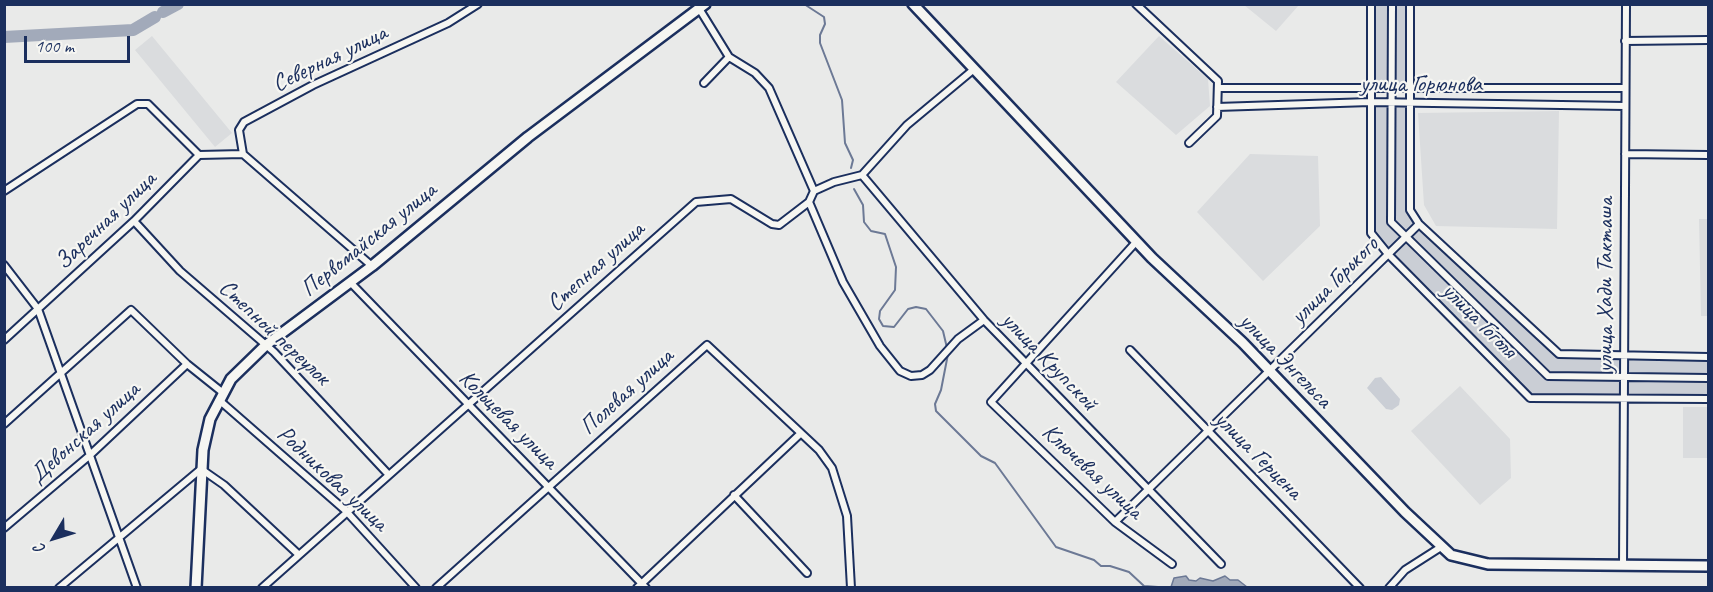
<!DOCTYPE html>
<meta charset="utf-8">
<style>
body{margin:0}
#map{position:relative;width:1713px;height:592px;overflow:hidden;background:#e9eae9;font-family:Caveat,sans-serif}
canvas{display:block}
.frame{position:absolute;inset:0;border:6px solid #1b2f5e;pointer-events:none}
.north{position:absolute;left:24px;top:508px;width:60px;height:60px;-webkit-text-stroke:4px #f6f6f2;paint-order:stroke;rotate:232deg;font-size:16px;font-weight:700;line-height:24px;text-align:center;color:#1b2f5e}
.north::after{content:'';display:block;margin:auto;width:21px;height:27px;background:#1b2f5e;clip-path:polygon(50% 0,100% 100%,50% 72%,0 100%)}
.scale{position:absolute;left:24px;top:36px;width:106px;height:27px;box-sizing:border-box;border:3px solid #1b2f5e;border-top:0;padding-left:8px;font-size:18px;line-height:21px;white-space:nowrap;color:#1b2f5e;-webkit-text-stroke:4px #f6f6f2;paint-order:stroke}
</style>
<div id="map">
<canvas width="1713" height="592"></canvas>
<div class="frame"></div>
<div class="north">С</div>
<div class="scale">100 m</div>
</div>
<script>
const g = document.querySelector('canvas').getContext('2d');
g.lineJoin = 'round';
function paint(path, color) {
  g.fillStyle = color;
  g.fill(path, 'evenodd');
}
function toPath(rows) {
  const path = new Path2D();
  for (const r of rows) {
    path.moveTo(r[0], r[1]);
    for (let i = 2; i < r.length; i += 2) path.lineTo(r[i], r[i + 1]);
  }
  return path;
}
function stroke(path, color, width, dash) {
  g.strokeStyle = color;
  g.lineWidth = width;
  g.lineCap = dash ? 'butt' : 'round';
  g.setLineDash(dash || []);
  g.stroke(path);
}
function label(font, color, halo, rows, align = 'center') {
  g.font = font + ' Caveat,sans-serif';
  g.lineWidth = 4.5;
  g.setLineDash([]);
  g.textBaseline = 'middle';
  g.strokeStyle = halo;
  g.fillStyle = color;
  for (const [text, x, y, turn = 0] of rows) {
    g.save();
    g.translate(x, y);
    g.rotate((+turn || 0) * Math.PI / 180);
    g.textAlign = isNaN(turn) ? turn : align;
    if (halo) g.strokeText(text, 0, 0);
    g.fillText(text, 0, 0);
    g.restore();
  }
}
const built = toPath([
 [1244,5,1299,5,1276,31],
 [152,36,232,133,215,147,135,50],
 [1159,36,1208,79,1210,106,1176,135,1116,82],
 [1559,111,1557,229,1436,226,1424,205,1418,113],
 [1250,154,1318,156,1320,226,1263,281,1197,212],
 [1699,219,1708,219,1708,316,1701,316],
 [1460,386,1510,439,1511,478,1480,505,1411,431],
 [1683,407,1708,407,1708,458,1683,458]
]);
const green = toPath([
 [1371,5,1410,5,1411,88,1371,88],
 [1370,102,1411,103,1410,210,1419,223,1558,354,1708,357,1708,399,1530,398,1371,233],
 [1381,377,1400,399,1399,405,1392,410,1386,409,1367,388,1375,378]
]);
const water = toPath([
 [1186,576,1189,580,1196,581,1200,578,1213,581,1225,576,1230,580,1238,580,1247,587,1171,587,1174,578,1186,576]
]);
const stream = toPath([
 [804,4,824,17,825,24,820,35,820,43,842,100,845,143,853,160,851,168],
 [854,189,863,205,864,222,871,231,885,234,896,267,895,290,880,311,879,319,883,326,894,327,908,309,916,307,926,309,943,331,947,348],
 [948,354,941,390,935,404,936,411,981,456,995,463,1056,547,1094,560,1101,566,1110,566,1129,572,1144,586,1158,587]
]);
const river = toPath([
 [163,12,178,4],
 [4,37,133,30,155,17]
]);
const street = toPath([
 [1136,4,1218,81,1217,116,1189,143],
 [1371,4,1371,233,1388,254,1530,398,1708,399],
 [1392,4,1391,222,1548,376,1708,378],
 [1410,4,1410,210,1419,224,1559,354,1708,357],
 [700,10,729,57,755,73,769,88,814,191],
 [1625,41,1708,40],
 [704,83,729,57],
 [1218,88,1625,88],
 [1217,107,1370,102,1625,106],
 [1625,154,1708,155],
 [862,175,984,320,1221,564],
 [4,191,137,104,148,104,199,155],
 [809,202,843,282,880,346,900,371,911,376,922,375,930,370,958,339,984,320],
 [134,221,180,271,274,352,388,474],
 [1137,241,991,402,1115,522,1172,564],
 [4,265,38,309,137,588],
 [372,266,243,154,239,130,244,122,313,85,448,23,478,4],
 [350,282,646,588],
 [4,340,134,221,199,155,243,154],
 [1130,350,1360,588],
 [219,400,346,511,416,588],
 [4,424,131,310,187,364,222,392],
 [734,495,807,573],
 [1115,522,1419,224],
 [4,528,89,456,187,364],
 [1623,566,1626,4],
 [59,588,201,469,224,485,298,554],
 [262,588,696,202,731,199,772,224,779,225,809,202,814,191,834,182,862,175,907,125,973,70],
 [436,588,707,345,819,450,832,468,847,516,851,588],
 [637,588,800,434],
 [1389,588,1405,570,1441,547]
]);
const secondary = toPath([
 [913,4,1152,258,1243,343,1405,512,1451,555,1488,564,1708,566],
 [196,588,203,450,210,419,231,379,266,345,372,266,528,137,705,4]
]);
const streetNames = [
 ["Северная улица",330,59,-26],
 ["улица Горюнова",1421,85],
 ["Заречная улица",106,221,-44],
 ["Первомайская улица",369,240,-39],
 ["Степная улица",596,267,-42],
 ["улица Горького",1335,281,-45],
 ["улица Хади Такташа",1606,285,-90],
 ["улица Гоголя",1479,321,45],
 ["Степной переулок",274,333,43],
 ["улица Энгельса",1285,361,46],
 ["улица Крупской",1049,362,46],
 ["Полевая улица",627,392,-42],
 ["Кольцевая улица",508,420,45],
 ["Девонская улица",85,433,-42],
 ["улица Герцена",1258,456,45],
 ["Ключевая улица",1092,472,43],
 ["Родниковая улица",332,479,43]
];
paint(built, '#dadcde');
paint(green, '#caced5');
paint(water, '#a2aaba');
stroke(water, '#6c7995', 1.5);
stroke(stream, '#6c7995', 2);
stroke(river, '#a2aaba', 12);
stroke(street, '#1b2f5e', 10);
stroke(secondary, '#1b2f5e', 14);
stroke(street, '#f6f6f2', 6);
stroke(secondary, '#f6f6f2', 9);
label('24px', '#1b2f5e', '#f6f6f2', streetNames);
</script>
